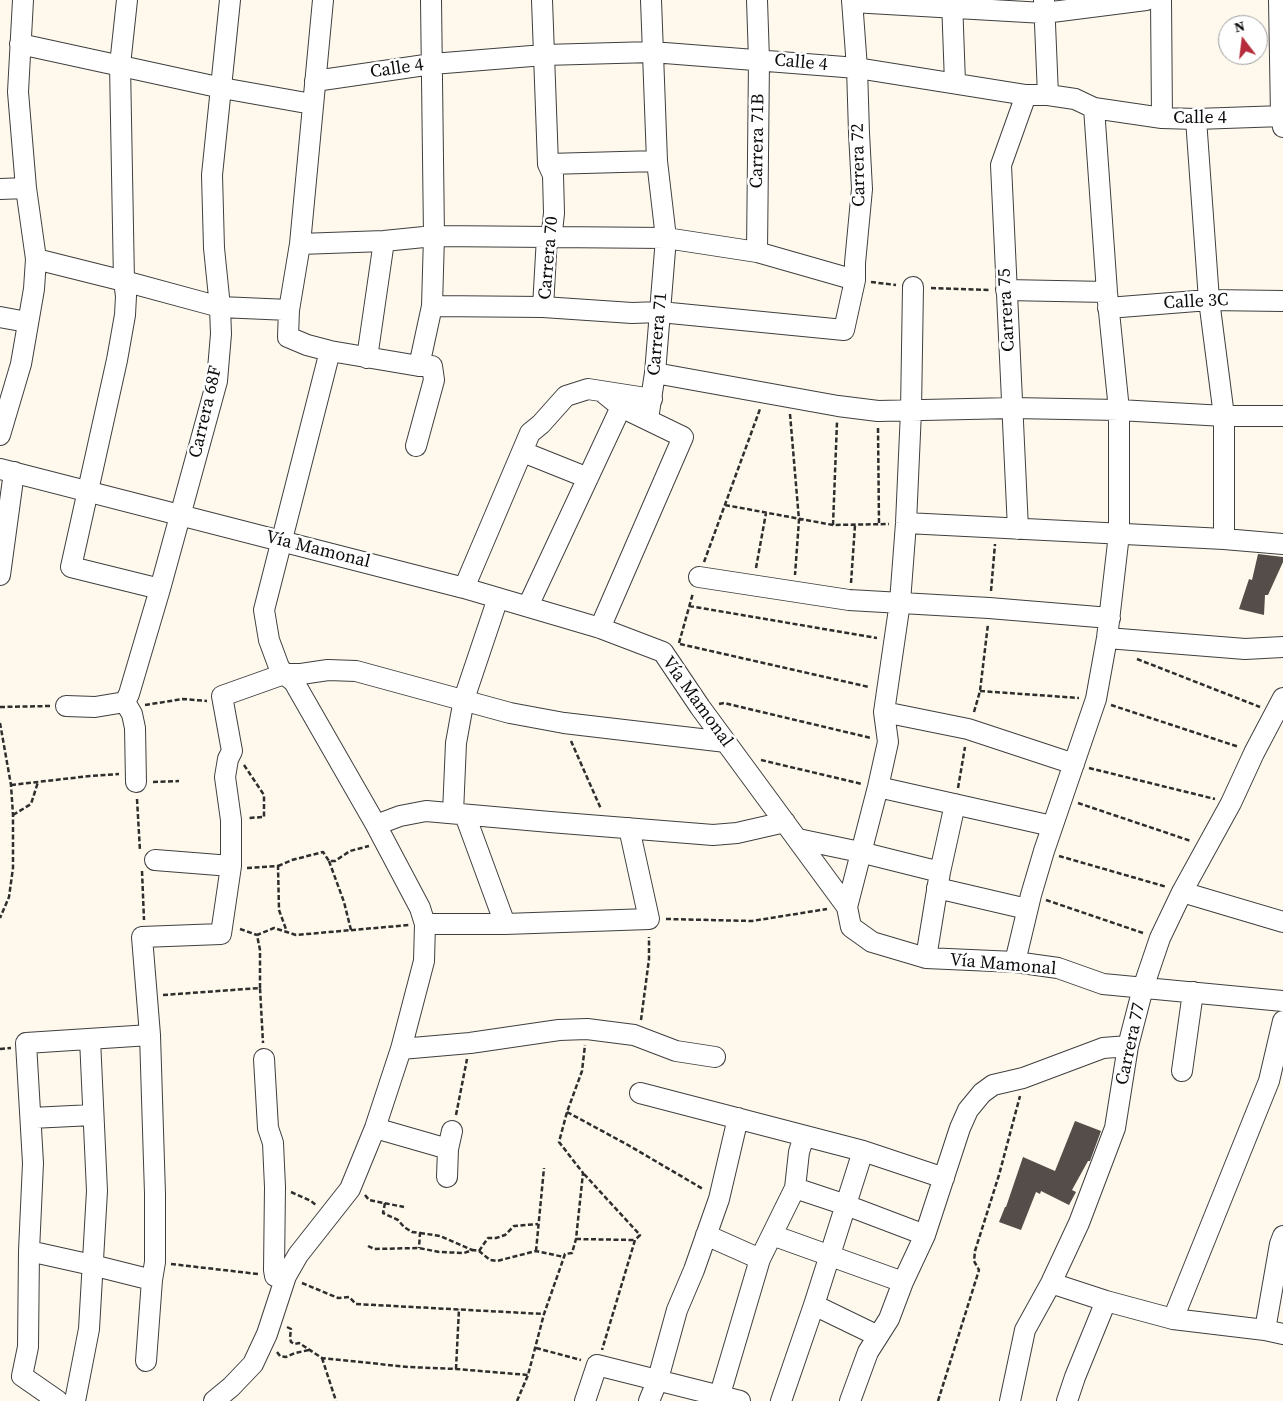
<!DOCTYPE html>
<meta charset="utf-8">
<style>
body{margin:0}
#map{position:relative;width:1283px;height:1401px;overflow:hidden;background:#fef9ec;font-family:"Source Serif 4",serif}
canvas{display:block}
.north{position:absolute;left:1218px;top:15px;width:50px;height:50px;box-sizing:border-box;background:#fff;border:1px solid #9e9e9e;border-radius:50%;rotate:345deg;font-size:14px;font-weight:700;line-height:20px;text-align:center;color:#0c0c0c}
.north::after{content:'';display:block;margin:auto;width:18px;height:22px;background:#b52b3b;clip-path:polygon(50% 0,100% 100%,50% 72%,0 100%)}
</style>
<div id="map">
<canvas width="1283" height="1401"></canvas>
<div class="north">N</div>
</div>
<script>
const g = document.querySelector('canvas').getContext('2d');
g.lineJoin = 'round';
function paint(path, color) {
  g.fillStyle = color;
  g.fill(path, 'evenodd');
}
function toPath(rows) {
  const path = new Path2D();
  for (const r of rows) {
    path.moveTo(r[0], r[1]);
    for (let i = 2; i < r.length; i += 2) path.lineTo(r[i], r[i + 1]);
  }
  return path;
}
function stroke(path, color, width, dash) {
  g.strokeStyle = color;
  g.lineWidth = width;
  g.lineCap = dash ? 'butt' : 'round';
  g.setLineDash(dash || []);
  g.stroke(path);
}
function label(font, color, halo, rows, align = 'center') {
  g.font = font + ' "Source Serif 4",serif';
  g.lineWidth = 5;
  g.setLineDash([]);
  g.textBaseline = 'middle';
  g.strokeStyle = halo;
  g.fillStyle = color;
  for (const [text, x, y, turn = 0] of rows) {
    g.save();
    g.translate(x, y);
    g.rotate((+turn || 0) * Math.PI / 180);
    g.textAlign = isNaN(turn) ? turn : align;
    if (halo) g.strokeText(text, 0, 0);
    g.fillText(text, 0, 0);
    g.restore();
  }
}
const building = toPath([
 [1258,554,1283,557,1283,562,1268,595,1265,595,1264,615,1239,609,1249,579,1252,580],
 [1075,1121,1101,1131,1090,1161,1088,1161,1072,1190,1076,1192,1069,1205,1041,1191,1040,1194,1036,1192,1021,1230,999,1222,1005,1207,1006,1207,1023,1157,1055,1171]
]);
const path = toPath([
 [871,282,896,285],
 [931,288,990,290],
 [790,414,799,520,795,575],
 [878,428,879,524],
 [725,505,833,525,889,524],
 [833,525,837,422],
 [704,562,760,409],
 [756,568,766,513],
 [851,583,855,525],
 [991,591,995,544],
 [689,606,877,638],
 [679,643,693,593],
 [680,644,869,687],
 [1137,659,1260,707],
 [980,691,1079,698],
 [719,704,724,703,871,738],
 [145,705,183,699,207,701],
 [1111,705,1239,747],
 [0,707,50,706],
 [974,712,980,691,988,624],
 [0,723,11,785,13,815,13,868,9,897,0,918],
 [571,741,601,809],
 [761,760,862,784],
 [244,765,264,795,264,817,248,818],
 [1089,768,1215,799],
 [153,782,179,781],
 [11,785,90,776,119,774],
 [958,788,965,747],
 [137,799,140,851],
 [1078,803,1191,841],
 [13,815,31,804,38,782],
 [1059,856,1167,887],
 [329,861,344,902,351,930],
 [278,866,292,860,323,852,329,861,335,861,350,851,369,846],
 [247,868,278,866,279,910,287,932],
 [142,871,144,920],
 [1046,900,1143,933],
 [666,919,752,921,827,909],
 [240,929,257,935],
 [260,988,260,950,257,935,274,928,296,935,409,925],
 [163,995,260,988,263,1043],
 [641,1020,649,959,649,937],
 [0,1049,11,1048],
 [567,1112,628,1145,703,1189],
 [456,1115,467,1059],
 [584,1174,640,1235,635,1240,602,1350],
 [291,1192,311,1201,317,1206],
 [365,1195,369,1200,404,1207],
 [385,1203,383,1213,398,1220,404,1227,412,1232,420,1233,419,1248],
 [420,1233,440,1236,472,1250],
 [576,1239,635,1240],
 [368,1246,374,1249,419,1248,439,1252,464,1253,473,1250,479,1251,490,1260,497,1261,536,1251,564,1257],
 [479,1251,488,1238,496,1238,505,1235,514,1226,538,1224],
 [536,1251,544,1168],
 [171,1264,258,1274],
 [302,1283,338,1298,349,1297,356,1304,544,1314],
 [287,1327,291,1329,290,1338,291,1342,295,1344,299,1343,322,1358,408,1367,456,1369,528,1375],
 [536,1348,581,1360],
 [277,1352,280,1356,286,1357,295,1353,309,1350],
 [322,1358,336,1401],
 [456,1369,459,1309],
 [517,1401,528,1375,544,1314,564,1257,565,1254,572,1253,576,1239,583,1173,559,1142,567,1112,582,1071,585,1045],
 [938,1401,979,1270,974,1261,975,1251,999,1175,1020,1096]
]);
const minor = toPath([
 [127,0,120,65,124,281,126,296,125,315,117,360,71,567,160,589],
 [323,0,300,244,289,310,288,337,307,345,330,351,419,366,432,366,434,380,416,446],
 [542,0,548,164,553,175,554,213,552,232,547,237,543,307],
 [952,0,955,83],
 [1044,0,1048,95],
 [1161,0,1162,118],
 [1279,0,1281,116,1283,127],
 [852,2,1044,13,1146,0],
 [20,44,222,88,312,104],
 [315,81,432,64,544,55,652,52,857,68,1026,95,1048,95,1075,99,1094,108,1162,118,1196,119,1283,116],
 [1196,119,1209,300,1224,416,1224,539],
 [548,164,657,161],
 [0,189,26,188],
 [300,244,384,241,434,236,666,238,757,252,855,280],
 [757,252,759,60,757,0],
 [36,259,124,281,220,307,289,310],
 [1006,290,1107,292],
 [432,306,543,307,632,313,660,312,844,330,855,280,855,263,862,189,859,133,857,68,852,0],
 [1108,308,1209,300,1283,301],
 [0,317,27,322],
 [367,358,384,241],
 [419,366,432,306,434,236,431,0],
 [655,373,838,406,878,411,1013,408,1119,410,1224,416,1283,416],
 [648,419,655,373,666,238,657,161,651,0],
 [0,435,21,364,34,289,36,259,26,188,18,92,23,0],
 [523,452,588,478],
 [0,469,464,588,600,628,663,652,700,707,847,907,851,927,872,942,926,958,1015,962,1058,968,1103,984,1283,1001],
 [906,523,1224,539,1283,544],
 [1018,529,1001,165,1026,95],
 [0,575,14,472],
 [699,577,849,600,989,608,1110,618],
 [464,588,530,433,541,424,566,396,588,389,652,399],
 [528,606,621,407],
 [600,628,683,437,621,407,605,394],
 [1107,638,1245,649,1283,647],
 [66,706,95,707,125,702],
 [884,712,968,729,1074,764],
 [136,782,135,728,132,714,125,702,129,694,160,589,217,381,221,334,220,307,214,248,212,175,230,0],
 [878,787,1052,826],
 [453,813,456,743,464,699,498,598],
 [465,815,505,924],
 [376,825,400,816,426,811,550,822,713,835,737,833,785,822],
 [798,839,860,852,940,872],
 [155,860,231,866],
 [937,888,1027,909],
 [1182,892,1283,922],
 [847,907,878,787,888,742,884,712,900,602,906,523,911,411,913,287],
 [425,924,505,924,649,919,629,828],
 [926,958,940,872,955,804],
 [1015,962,1031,895,1044,851,1096,699,1107,638,1119,534,1119,410,1107,292,1094,108],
 [401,1049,470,1043,559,1030,587,1029,634,1035,676,1051,715,1057],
 [264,1059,268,1128,273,1143,275,1187,274,1270,275,1276,286,1276],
 [1182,1071,1193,992],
 [640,1093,863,1151,944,1178],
 [31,1118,93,1115],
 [375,1128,448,1149],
 [447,1177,448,1149,452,1131],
 [795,1188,846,1205,925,1235],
 [706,1235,760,1259],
 [772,1235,903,1282],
 [29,1251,92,1265,152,1280],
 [1051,1283,1106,1301,1173,1319,1265,1330,1283,1334],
 [814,1305,878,1336],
 [1173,1319,1269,1081,1283,1021],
 [1265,1330,1280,1244,1283,1236],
 [146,1361,152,1280,155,1262,155,1194,150,1035,142,937,221,934,231,866,231,820,225,777,228,759,232,751,222,696,284,674,301,674,328,670,356,671,510,713,564,723,726,742],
 [58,1401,22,1376,28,1347,29,1251,33,1163,26,1043,150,1035],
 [75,1401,89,1329,97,1191,90,1039],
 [214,1401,231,1387,253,1364,267,1334,286,1276,298,1255,350,1189,375,1128,401,1049,424,961,425,924,420,908,376,825,294,682,284,674,279,667,269,640,264,610,330,351],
 [585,1401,597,1365,740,1401],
 [649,1401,658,1379,677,1310,694,1270,719,1199,738,1118],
 [718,1401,760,1259,795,1188,799,1152,804,1136],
 [781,1401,814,1305,863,1151],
 [850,1401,868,1352,889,1319,903,1282,925,1235,960,1128,968,1110,982,1093,993,1085,1023,1078,1103,1048,1128,1046],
 [1010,1401,1025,1330,1051,1283,1079,1223,1115,1128,1128,1046,1143,988,1160,938,1182,892,1231,803,1254,753,1283,698],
 [1067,1401,1075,1377,1106,1301]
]);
const streetNames = [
 ["Calle 4",801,63,5],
 ["Calle 4",397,69,-8],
 ["Calle 4",1200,118],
 ["Carrera 71B",758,141,-89],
 ["Carrera 72",859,165,-91],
 ["Carrera 70",549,258,-85],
 ["Calle 3C",1196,302,-3],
 ["Carrera 75",1007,310,-93],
 ["Carrera 71",658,334,-85],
 ["Carrera 68F",206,412,-77],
 ["Vía Mamonal",318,550,14],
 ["Vía Mamonal",697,702,54],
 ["Vía Mamonal",1003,965,5],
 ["Carrera 77",1131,1044,-78]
];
paint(building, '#544d49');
stroke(minor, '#3f3f3f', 22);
stroke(path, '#2e2e2e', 2.5, [5, 2.5]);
stroke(minor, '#fff', 20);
label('18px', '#0c0c0c', '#fff', streetNames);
</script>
